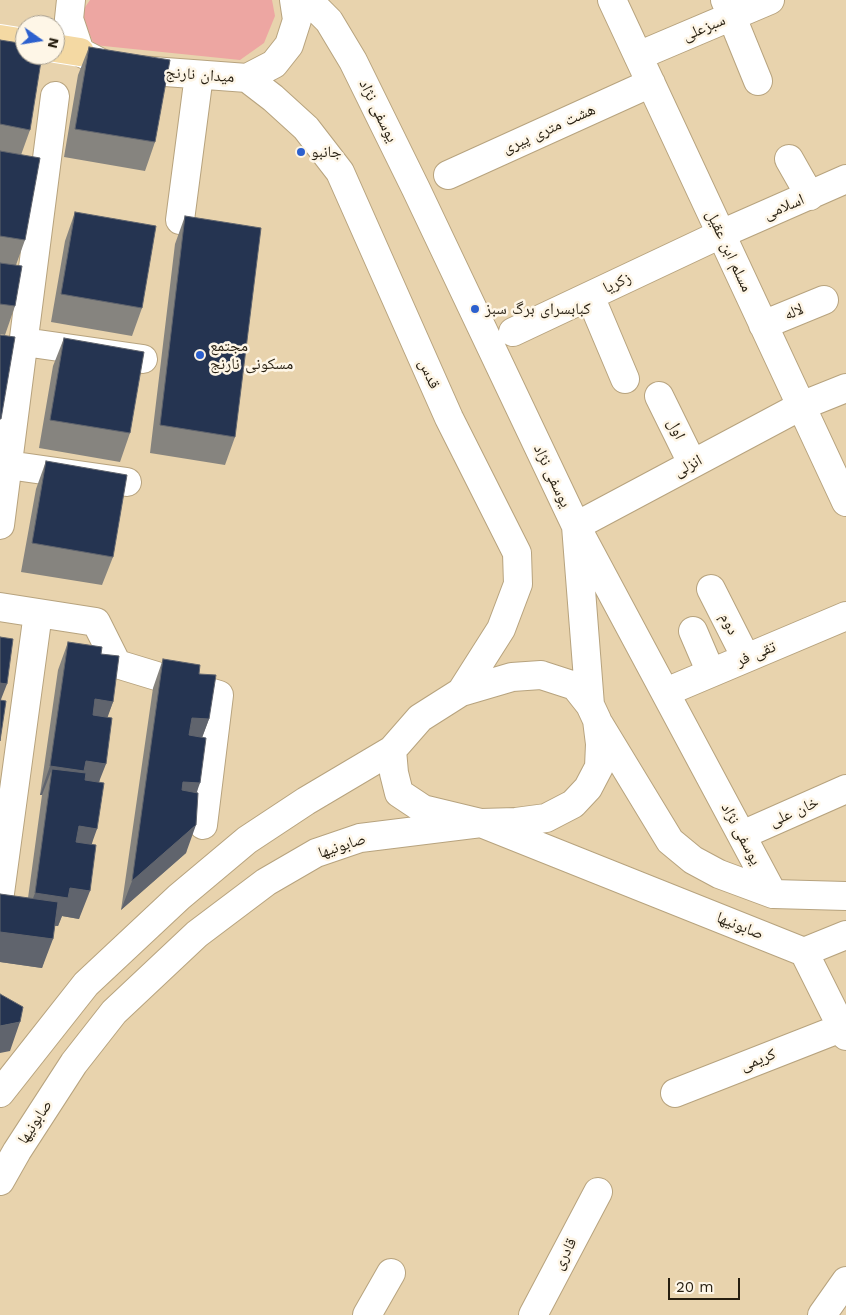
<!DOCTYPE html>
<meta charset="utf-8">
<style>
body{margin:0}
#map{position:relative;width:846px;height:1315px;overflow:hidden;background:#e8d3ad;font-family:"Work Sans",sans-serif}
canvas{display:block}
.north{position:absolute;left:15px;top:15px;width:50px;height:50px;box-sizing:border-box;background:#fef6e7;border:1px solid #a8a091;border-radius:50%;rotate:103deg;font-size:14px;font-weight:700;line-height:20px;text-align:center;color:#261e10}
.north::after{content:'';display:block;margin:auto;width:18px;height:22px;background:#2c60ce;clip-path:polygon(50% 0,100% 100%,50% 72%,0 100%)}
.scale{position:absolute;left:668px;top:1278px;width:72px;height:22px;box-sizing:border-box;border:2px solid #261e10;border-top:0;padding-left:6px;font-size:15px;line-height:18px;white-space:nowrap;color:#261e10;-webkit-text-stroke:4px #fef6e7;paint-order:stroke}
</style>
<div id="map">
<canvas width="846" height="1315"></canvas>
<div class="north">N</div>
<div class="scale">20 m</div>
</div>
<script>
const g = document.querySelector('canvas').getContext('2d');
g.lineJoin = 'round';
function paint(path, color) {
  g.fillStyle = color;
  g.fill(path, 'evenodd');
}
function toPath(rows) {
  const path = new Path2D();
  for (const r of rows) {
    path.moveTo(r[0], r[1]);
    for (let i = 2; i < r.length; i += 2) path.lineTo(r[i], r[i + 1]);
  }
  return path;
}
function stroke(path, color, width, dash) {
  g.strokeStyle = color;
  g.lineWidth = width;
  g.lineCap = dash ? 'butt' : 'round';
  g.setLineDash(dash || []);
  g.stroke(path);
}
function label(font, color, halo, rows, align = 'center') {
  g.font = font + ' "Work Sans","Noto Naskh Arabic",sans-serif';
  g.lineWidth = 5;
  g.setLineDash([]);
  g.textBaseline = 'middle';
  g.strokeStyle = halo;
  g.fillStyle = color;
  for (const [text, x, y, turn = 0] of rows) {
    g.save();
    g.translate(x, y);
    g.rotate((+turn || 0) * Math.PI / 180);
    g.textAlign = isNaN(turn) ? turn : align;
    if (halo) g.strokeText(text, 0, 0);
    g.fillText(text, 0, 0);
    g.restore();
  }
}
const green = toPath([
 [90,0,272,0,275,16,264,43,240,60,94,45,81,13]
]);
const minor = toPath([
 [71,0,69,19,80,52,111,68,247,78,274,64,289,45,297,20,294,0],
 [612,0,846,502],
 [725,0,758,81],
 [295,4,318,10,329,21,353,61,416,189,576,526,773,894,846,896],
 [638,56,770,0],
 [247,78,273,98,306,128,340,172,449,418,517,553,518,584,501,629,461,692],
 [789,159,810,196],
 [448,175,651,83],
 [180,220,199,75],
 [590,296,625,379],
 [763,325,824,300],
 [513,332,721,234,846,179],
 [24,342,143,359],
 [659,396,692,463],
 [8,465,127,482],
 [0,525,55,96],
 [711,589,746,658],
 [0,607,96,622,117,664,219,695,203,825],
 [693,631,711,673],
 [541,675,575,686,590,705,597,720,600,744,599,767,588,788,573,804,546,818,516,822,481,823,423,809,399,793,394,773,392,750,420,718,461,692,512,677,541,675],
 [666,692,846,616],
 [590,705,576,526,801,406,846,388],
 [599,724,670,841,693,860,719,874,773,894],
 [742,835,846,789],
 [0,893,38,613],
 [804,952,846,1036],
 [804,952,846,935],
 [0,1093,86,984,179,897,247,840,306,801,392,750],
 [675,1093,841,1028],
 [0,1181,17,1151,74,1063,114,1012,197,934,266,882,316,853,360,838,481,823,804,952],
 [367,1315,391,1273],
 [533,1315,598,1192],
 [822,1315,846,1281]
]);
const major = toPath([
 [0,39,25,43],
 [55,48,80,52]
]);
const wall = toPath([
 [0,40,30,130,21,155,25,240,16,265,15,306,5,335,0,334],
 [89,47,155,142,145,171,64,157,78,75],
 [75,212,142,308,132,336,51,322,65,241],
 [185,216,235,437,225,465,150,453,175,244],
 [64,338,130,433,120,462,39,448,53,366],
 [46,461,113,557,102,585,21,572,36,489],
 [68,642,101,654,113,702,107,717,92,844,79,919,62,916,58,926,55,926,42,968,0,962,0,894,28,898,42,795,40,795,58,670],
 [163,659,199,674,209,719,202,738,197,793,186,853,121,910,153,688]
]);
const shadedWall = toPath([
 [0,683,7,684,0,702],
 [95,699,113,702,103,730,84,728],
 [192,718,209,719,198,748,182,746],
 [86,761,106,764,95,792,52,769,42,795,40,795,50,766],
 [183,782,200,783,190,811,172,810],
 [196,825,186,853,121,910,132,881],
 [79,826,97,829,87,857,69,854],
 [70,888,90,891,79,919,62,916,58,926,24,922,35,893],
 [0,932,53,939,42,968,0,962],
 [20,1022,10,1051,0,1053,0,1026]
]);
const building = toPath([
 [0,40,25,44,25,55,42,55,30,130,0,124,0,40],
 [89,47,170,60,155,142,75,129,89,47],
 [0,151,40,158,25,240,0,236,0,151],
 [75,212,156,226,142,308,61,294,75,212],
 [185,216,261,228,235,437,160,425,185,216],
 [0,263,22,266,15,306,0,304,0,263],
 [0,335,15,337,1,419,0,419,0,335],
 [64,338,144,352,130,433,50,420,64,338],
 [46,461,127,475,113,557,32,543,46,461],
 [0,637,13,639,7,684,0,683,0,637],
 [68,642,102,647,101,654,119,656,113,702,95,699,93,715,112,718,106,764,86,761,84,771,50,766,68,642],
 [163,659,200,665,199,674,216,675,209,719,192,718,189,735,206,738,200,783,183,782,182,790,198,793,196,825,132,881,163,659],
 [0,700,6,701,0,741,0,700],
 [52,769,86,773,85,780,104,783,97,829,79,826,76,842,96,845,90,891,70,888,68,898,35,893,52,769],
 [0,894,58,902,53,939,0,932,0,894],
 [0,994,23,1007,20,1022,0,1026,0,994]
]);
const markers = [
 [301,152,5,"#2c60ce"],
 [475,309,5,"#2c60ce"],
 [200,355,5,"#2c60ce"]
];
const streetNames = [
 ["سبزعلی",704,28,-23],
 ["میدان نارنج",200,75,4],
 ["یوسفی نژاد",378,111,64],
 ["هشت متری پیری",549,129,-24],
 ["اسلامی",784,207,-23],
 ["مسلم ابن عقیل",729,251,65],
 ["زکریا",617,283,-25],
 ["لاله",794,312,-22],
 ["قدس",429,374,66],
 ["اول",676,429,64],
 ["انزلی",688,466,-28],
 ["یوسفی نژاد",552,476,65],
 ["دوم",729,624,63],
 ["تقی فر",756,654,-23],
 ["خان علی",794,812,-24],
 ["یوسفی نژاد",741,834,62],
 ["صابونیها",342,846,-18],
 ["صابونیها",740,926,22],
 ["کریمی",758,1060,-21],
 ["صابونیها",35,1122,-57],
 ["قادری",565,1254,-62]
];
const poiNames = [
 ["جانبو",311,152],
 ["کبابسرای برگ سبز",485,309],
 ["مجتمع",210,346],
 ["مسکونی نارنج",210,364]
];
paint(green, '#eda6a2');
stroke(minor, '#b7a37e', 30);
stroke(major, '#fff', 30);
stroke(minor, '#fff', 28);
stroke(major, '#f4d9a3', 28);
paint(wall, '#86847f');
paint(shadedWall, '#60646d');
paint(building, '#253451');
stroke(building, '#60646d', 1);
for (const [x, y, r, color] of markers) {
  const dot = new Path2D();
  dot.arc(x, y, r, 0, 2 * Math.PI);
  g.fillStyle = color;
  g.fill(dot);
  stroke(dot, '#fef6e7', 2);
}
label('16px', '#261e10', '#fef6e7', streetNames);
label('16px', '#261e10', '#fef6e7', poiNames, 'left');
</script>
